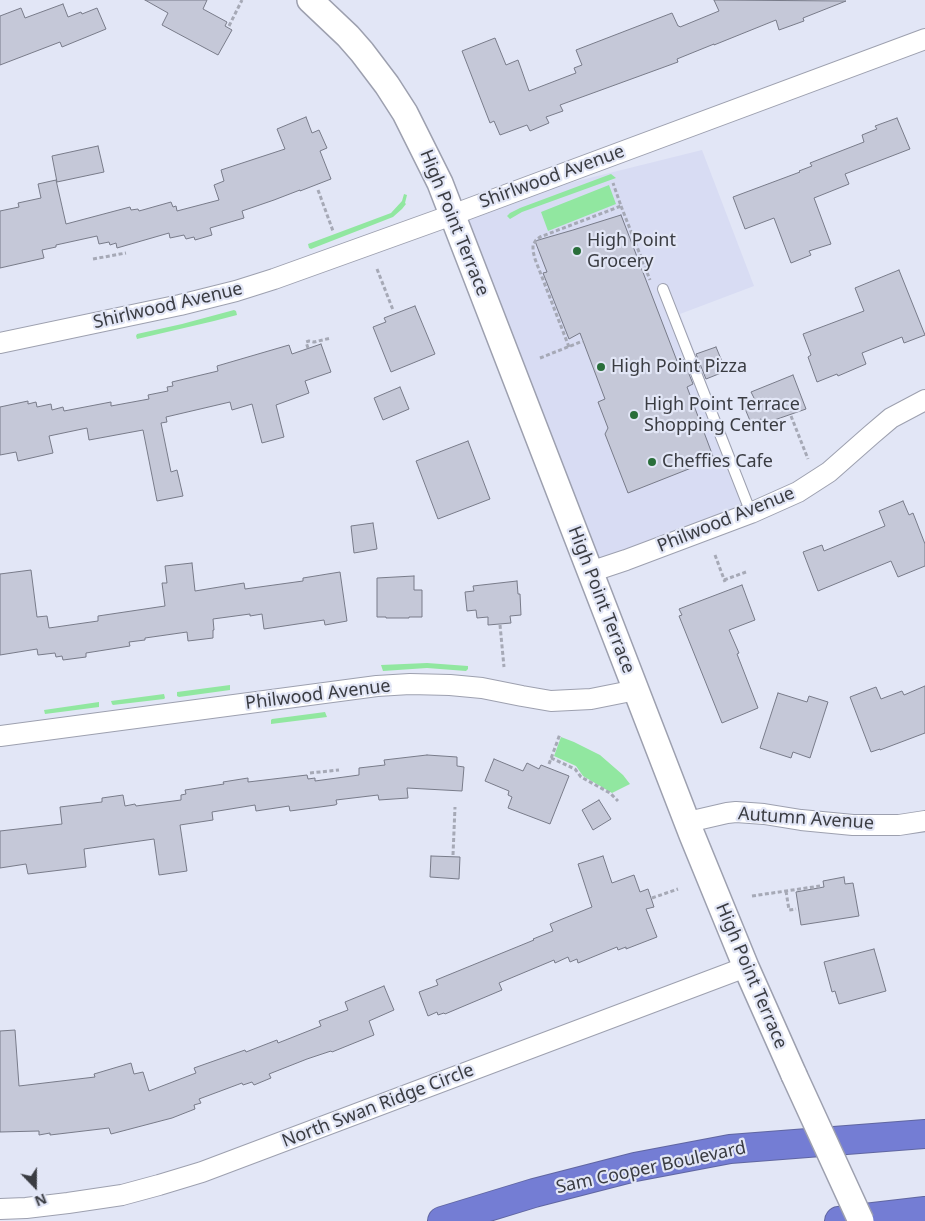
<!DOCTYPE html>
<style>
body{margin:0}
#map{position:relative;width:925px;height:1221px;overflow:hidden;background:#e2e6f6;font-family:"Noto Sans",sans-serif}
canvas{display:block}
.north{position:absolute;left:10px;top:1161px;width:50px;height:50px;-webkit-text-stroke:4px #e2e6f6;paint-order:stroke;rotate:158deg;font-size:14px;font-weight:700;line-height:20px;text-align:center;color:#3a3c42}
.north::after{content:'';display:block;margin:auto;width:18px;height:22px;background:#3a3c42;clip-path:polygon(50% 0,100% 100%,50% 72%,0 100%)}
</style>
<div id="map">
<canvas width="925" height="1221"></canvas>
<div class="north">N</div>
</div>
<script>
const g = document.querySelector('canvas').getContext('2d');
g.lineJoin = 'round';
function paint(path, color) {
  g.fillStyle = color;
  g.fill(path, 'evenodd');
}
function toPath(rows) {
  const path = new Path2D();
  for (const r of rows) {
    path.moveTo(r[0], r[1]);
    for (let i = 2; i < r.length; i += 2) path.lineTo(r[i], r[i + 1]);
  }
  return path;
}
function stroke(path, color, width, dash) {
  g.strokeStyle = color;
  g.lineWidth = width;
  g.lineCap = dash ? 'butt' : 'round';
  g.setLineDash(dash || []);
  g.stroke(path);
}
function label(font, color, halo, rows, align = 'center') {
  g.font = font + ' "Noto Sans",sans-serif';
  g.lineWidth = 4.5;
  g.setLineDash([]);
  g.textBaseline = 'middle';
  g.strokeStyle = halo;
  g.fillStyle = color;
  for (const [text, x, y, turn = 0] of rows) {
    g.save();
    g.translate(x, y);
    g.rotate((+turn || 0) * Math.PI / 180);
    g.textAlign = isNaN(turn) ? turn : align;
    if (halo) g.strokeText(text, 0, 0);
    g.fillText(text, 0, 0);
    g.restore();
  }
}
const built = toPath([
 [702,150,754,286,680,314,752,500,751,513,590,572,452,215,545,189]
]);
const green = toPath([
 [611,174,616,178,522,212,510,219,507,216,510,213,520,208],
 [609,185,616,204,548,231,541,212],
 [404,194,407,195,405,203,406,204,402,209,393,217,311,249,309,248,308,244,391,213,402,201],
 [234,310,236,311,237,315,214,321,137,339,136,336,137,334,182,324],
 [427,663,468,666,468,669,466,671,427,668,383,671,381,665],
 [230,685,230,690,179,697,177,696,177,692],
 [164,694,165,698,164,699,113,705,112,704,111,701],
 [99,702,99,707,45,714,44,710],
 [325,712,327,717,271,724,271,720,272,719],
 [561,737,574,742,600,755,623,775,630,784,612,793,583,776,576,766,554,756]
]);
const building = toPath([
 [145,0,207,0,203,9,227,22,225,26,232,30,218,55,162,25,168,13,145,0],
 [714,0,846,1,803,18,804,21,779,30,776,20,714,45,714,44,677,59,678,62,560,105,563,111,546,117,549,123,530,131,527,125,500,135,494,121,490,123,462,51,495,38,506,65,518,60,529,91,576,73,574,68,582,65,576,50,672,13,678,26,679,26,680,27,719,11,714,0],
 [63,4,68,17,81,12,82,14,97,8,106,29,62,47,60,42,0,65,0,16,21,8,25,18,63,4],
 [306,117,312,133,319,130,327,148,320,151,331,179,300,191,300,190,274,200,242,211,244,218,210,228,212,235,195,240,194,237,186,239,184,235,170,238,169,233,117,248,116,243,110,245,109,242,99,244,97,236,56,245,56,247,42,250,44,258,0,268,0,211,19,207,18,203,41,198,38,184,56,180,66,224,130,207,131,210,138,209,139,211,171,202,173,207,176,206,177,211,219,200,214,185,224,181,221,170,285,149,277,129,306,117],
 [897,118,910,149,845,174,849,184,814,198,831,244,809,251,811,255,791,263,774,218,745,229,733,197,800,172,799,171,812,166,810,163,864,142,862,135,877,129,875,126,897,118],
 [98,146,104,172,57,182,52,156,98,146],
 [621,215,677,361,683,359,693,384,687,387,714,459,628,493,605,434,608,428,598,402,605,399,580,333,569,339,543,273,547,272,535,241,573,230,621,215],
 [899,270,925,335,904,343,902,337,862,353,866,364,838,376,837,374,817,382,808,357,811,355,803,334,864,311,855,288,899,270],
 [415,306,435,354,391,372,373,327,386,322,384,318,415,306],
 [321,344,331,372,305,381,309,393,276,405,284,437,262,443,252,404,232,410,230,402,166,417,167,422,161,423,171,472,177,470,183,496,157,501,143,430,89,440,87,428,49,436,53,453,18,461,16,452,0,455,0,407,28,401,28,404,36,402,37,407,51,404,52,410,63,407,64,411,111,402,111,406,149,399,148,395,168,391,167,387,173,386,172,382,218,371,217,366,289,345,292,354,321,344],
 [716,347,726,371,706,379,696,354,716,347],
 [793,375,806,409,763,424,761,419,751,423,743,404,755,400,751,392,793,375],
 [400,387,409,409,383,420,374,398,400,387],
 [468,441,490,499,438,519,416,461,468,441],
 [903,501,909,515,913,513,925,544,925,566,898,577,891,561,818,591,803,552,822,545,824,551,885,526,879,511,903,501],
 [373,523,377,549,354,553,351,526,373,523],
 [192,563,195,591,244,583,245,589,303,581,303,578,340,572,347,621,325,625,324,620,264,629,262,614,250,616,250,614,213,619,214,630,213,630,213,638,188,641,187,632,145,638,145,640,129,642,130,646,86,653,86,657,63,660,62,656,56,657,55,653,38,655,37,649,0,655,0,574,31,570,37,617,47,616,49,628,98,621,98,616,165,606,162,583,167,583,165,566,192,563],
 [414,576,414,590,422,590,422,617,409,617,409,618,386,618,386,617,377,617,377,578,414,576],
 [517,581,518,594,520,594,521,615,510,616,511,623,488,625,488,617,477,618,476,610,467,611,465,592,474,591,473,586,517,581],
 [742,585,755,620,729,630,739,653,737,654,758,708,722,723,679,616,682,615,679,609,742,585],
 [925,686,925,733,880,750,880,749,871,752,850,697,876,687,881,699,902,691,904,695,925,686],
 [778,693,807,702,809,696,828,702,810,758,793,752,791,758,760,748,778,693],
 [427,755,457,757,457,766,464,767,462,791,407,788,408,798,379,800,378,795,336,800,337,804,335,805,290,811,289,806,256,811,255,805,212,812,213,820,180,825,187,871,159,875,154,839,84,849,86,867,28,874,26,864,0,868,0,831,62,824,60,807,102,802,102,798,123,795,125,806,135,804,136,806,181,800,181,795,186,794,185,790,224,784,223,782,248,778,248,782,307,775,308,779,315,778,315,781,359,775,359,768,385,765,384,760,427,755],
 [494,759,523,771,527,763,539,769,541,765,569,776,550,824,508,808,512,797,508,795,509,791,485,781,494,759],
 [599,800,611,819,593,830,582,810,599,800],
 [431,856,460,857,459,879,430,877,431,856],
 [603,856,612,883,634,875,640,892,648,889,654,907,646,909,657,937,626,949,626,947,618,950,617,947,578,963,577,959,570,962,568,957,555,963,554,960,499,983,502,990,445,1014,444,1013,438,1015,437,1012,428,1016,419,992,438,985,436,980,534,940,533,939,553,931,550,924,592,907,578,864,603,856],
 [844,877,845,884,853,883,859,916,801,925,796,892,824,887,823,881,844,877],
 [874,949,886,991,839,1004,835,991,832,992,824,962,874,949],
 [384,986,394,1010,369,1021,374,1035,332,1052,331,1051,307,1059,269,1074,271,1078,254,1085,252,1082,243,1085,242,1083,199,1099,201,1103,194,1105,195,1109,172,1118,111,1134,109,1128,50,1135,50,1133,39,1135,39,1131,0,1132,0,1031,15,1030,19,1086,95,1077,94,1074,131,1063,134,1074,143,1072,149,1091,196,1073,194,1068,245,1050,246,1052,277,1040,278,1043,321,1026,319,1021,348,1010,345,1002,384,986]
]);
const path = toPath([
 [229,26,242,0],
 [318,190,333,231],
 [621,206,650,280],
 [93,259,126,253],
 [377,269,393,310],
 [569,347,535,259,533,251,533,245,536,240,540,237,621,206,613,183],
 [308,348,306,342,309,341,314,342,331,338],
 [540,358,583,341],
 [791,416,808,459],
 [715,555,725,582],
 [724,580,746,572],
 [500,625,504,667],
 [551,758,575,769,581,777,610,793,618,801],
 [549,764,560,734],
 [310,773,339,770],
 [453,855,455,807],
 [786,891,789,910,796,909],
 [752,896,820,886],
 [652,898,678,889]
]);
const service = toPath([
 [663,289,751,513]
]);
const minor = toPath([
 [0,343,180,305,236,291,274,279,452,215,925,39],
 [590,572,626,560,751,513,798,492,829,472,871,435,891,418,925,400],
 [0,736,377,686,410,684,450,685,482,688,522,696,551,701,591,699,636,690],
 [688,822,727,813,736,812,764,814,801,820,853,825,899,825,925,821],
 [0,1209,26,1208,68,1203,122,1195,159,1185,202,1172,746,967]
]);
const tertiary = toPath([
 [310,0,348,36,362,52,387,85,405,113,440,183,692,835,746,967,794,1075]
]);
const motorway = toPath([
 [442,1221,534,1193,635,1167,730,1149,925,1134],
 [839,1221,925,1211]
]);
const tertiaryBridge = toPath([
 [794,1075,861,1221]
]);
const markers = [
 [577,251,5,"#296e3a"],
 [601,367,5,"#296e3a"],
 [634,415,5,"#296e3a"],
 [652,462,5,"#296e3a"]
];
const streetNames = [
 ["Shirlwood Avenue",552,177,-20],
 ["High Point Terrace",454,223,68],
 ["Shirlwood Avenue",168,306,-13],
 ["Philwood Avenue",726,520,-22],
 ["High Point Terrace",601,600,69],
 ["Philwood Avenue",318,695,-7],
 ["Autumn Avenue",806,819,4],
 ["High Point Terrace",751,976,67],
 ["North Swan Ridge Circle",378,1106,-21],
 ["Sam Cooper Boulevard",651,1168,-12]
];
const poiNames = [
 ["High Point",587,241],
 ["Grocery",587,262],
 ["High Point Pizza",611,367],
 ["High Point Terrace",644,405],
 ["Shopping Center",644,426],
 ["Cheffies Cafe",662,462]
];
paint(built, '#d8dcf3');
paint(green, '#91e7a0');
paint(building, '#c5c8d8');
stroke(building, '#787b89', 1);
stroke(service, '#9da0af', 12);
stroke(minor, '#9da0af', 22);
stroke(tertiary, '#9da0af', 28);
stroke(motorway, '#6066a1', 30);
stroke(path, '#a6a9b6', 3, [4, 2.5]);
stroke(service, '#fff', 10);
stroke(minor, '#fff', 20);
stroke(tertiary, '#fff', 25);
stroke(motorway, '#747dd4', 28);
stroke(tertiaryBridge, '#9da0af', 28, []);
stroke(tertiaryBridge, '#fff', 25);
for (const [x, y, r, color] of markers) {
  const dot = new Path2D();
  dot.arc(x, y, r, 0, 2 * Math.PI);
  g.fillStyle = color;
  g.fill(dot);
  stroke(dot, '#e2e6f6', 2);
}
label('18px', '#3a3c42', '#e2e6f6', streetNames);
label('18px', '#3a3c42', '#e2e6f6', poiNames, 'left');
</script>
